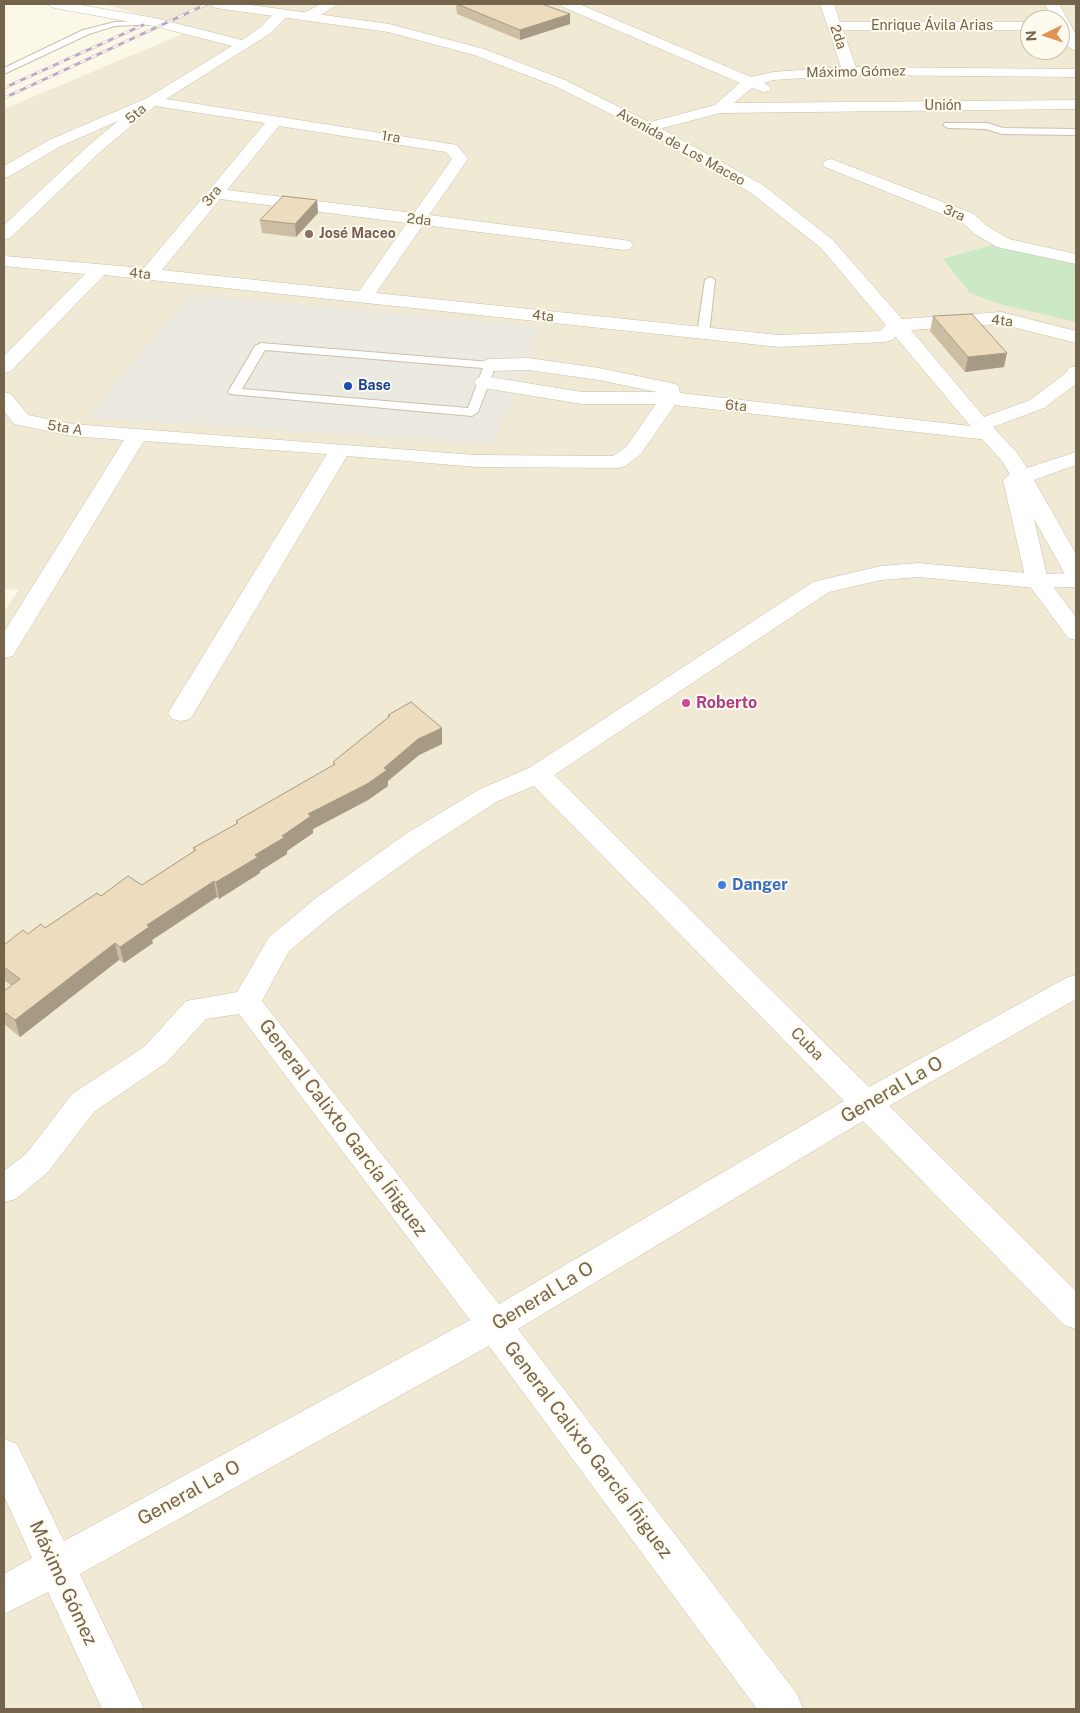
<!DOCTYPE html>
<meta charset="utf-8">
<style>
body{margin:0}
#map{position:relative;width:1080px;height:1713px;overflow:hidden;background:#fcf8e7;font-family:"Public Sans",sans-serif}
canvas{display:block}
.frame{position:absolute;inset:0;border:5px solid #75644c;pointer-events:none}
.north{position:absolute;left:1020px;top:10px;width:50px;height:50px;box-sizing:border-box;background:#fefbee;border:1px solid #c7bfad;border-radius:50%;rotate:266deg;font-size:14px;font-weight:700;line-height:20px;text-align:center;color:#75644c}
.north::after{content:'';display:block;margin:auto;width:18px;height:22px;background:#e19151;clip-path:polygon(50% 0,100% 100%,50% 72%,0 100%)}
</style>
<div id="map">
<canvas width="1080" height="1713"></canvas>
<div class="frame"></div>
<div class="north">N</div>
</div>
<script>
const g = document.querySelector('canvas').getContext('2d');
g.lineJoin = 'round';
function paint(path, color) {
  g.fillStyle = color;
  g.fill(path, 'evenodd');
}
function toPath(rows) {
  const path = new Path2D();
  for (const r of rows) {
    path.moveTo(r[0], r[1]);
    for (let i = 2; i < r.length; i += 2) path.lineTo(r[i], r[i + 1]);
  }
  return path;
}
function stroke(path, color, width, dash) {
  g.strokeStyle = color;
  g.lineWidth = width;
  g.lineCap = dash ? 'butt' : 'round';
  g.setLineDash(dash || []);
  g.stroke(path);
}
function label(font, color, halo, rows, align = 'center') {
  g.font = font + ' "Public Sans",sans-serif';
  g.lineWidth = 4;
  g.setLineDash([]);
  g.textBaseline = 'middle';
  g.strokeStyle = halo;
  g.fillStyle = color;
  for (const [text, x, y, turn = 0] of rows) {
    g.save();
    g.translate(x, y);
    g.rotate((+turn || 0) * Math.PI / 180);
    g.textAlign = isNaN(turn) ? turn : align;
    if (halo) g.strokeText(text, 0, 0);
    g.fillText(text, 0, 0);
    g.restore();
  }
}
const residential = toPath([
 [104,4,1076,4,1076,1709,4,1709,4,611,19,590,4,589,4,109,192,30],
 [1030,20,1060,20,1060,50,1030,50]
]);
const industrial = toPath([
 [190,294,541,326,528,364,494,444,86,418]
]);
const green = toPath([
 [995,244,1076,262,1076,322,1003,305,970,293,943,259]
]);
const lane = toPath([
 [155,20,158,20,158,24,115,26,89,34,4,74,4,68,83,30,115,22,155,20],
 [945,123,987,123,1003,128,1076,129,1076,135,1002,134,986,129,948,128,943,125,945,123],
 [710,277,715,280,709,334,703,337,697,334,705,280,710,277],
 [261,343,490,362,496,365,478,412,472,416,230,394,228,392,255,346,261,343],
 [265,350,483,368,468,408,242,389,265,350]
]);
const street = toPath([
 [47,4,75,4,155,18,242,40,261,27,277,10,287,10,289,13,287,16,271,33,166,99,457,145,468,159,429,215,624,240,630,241,633,245,630,249,624,250,423,225,376,293,779,335,880,331,890,321,897,319,904,321,906,325,892,340,885,342,779,347,104,275,11,371,4,373,4,356,85,274,4,266,4,256,144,268,265,123,155,106,100,152,10,238,4,239,4,225,88,146,118,121,61,146,10,176,4,178,4,166,49,140,147,98,232,46,154,26,54,8,47,4],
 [279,126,446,152,452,159,414,213,227,190,279,126],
 [220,199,407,223,359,291,162,270,220,199],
 [321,4,338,4,314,19,304,19,302,16,304,13,321,4],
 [561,4,579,4,751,77,773,72,841,67,820,4,834,4,840,22,1030,22,1030,30,843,30,856,67,1076,69,1076,77,850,75,773,80,764,83,771,88,769,91,764,92,752,88,734,103,1076,100,1076,109,720,113,648,132,640,127,643,124,715,105,740,83,563,7,561,4],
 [1045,4,1059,4,1076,35,1076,51,1069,47,1060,31,1060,20,1054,20,1045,4],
 [831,159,974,214,987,226,1009,239,1076,254,1076,264,997,247,975,234,962,222,825,167,823,164,825,161,831,159],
 [528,358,599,368,671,383,678,385,680,393,988,428,995,430,998,434,995,438,988,440,675,405,640,455,625,466,618,468,476,467,347,456,194,713,190,719,181,721,172,719,168,713,327,454,144,441,16,651,13,656,4,658,4,632,124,440,72,436,14,424,4,411,4,392,11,394,28,415,72,424,476,455,613,456,626,447,656,404,582,404,484,388,477,386,474,382,477,378,484,376,582,392,657,392,599,380,528,370,490,371,483,369,480,365,483,361,490,359,528,358],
 [918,563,1037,574,1076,573,1076,587,1037,588,918,577,881,580,829,592,554,775,869,1087,1066,978,1076,975,1076,999,889,1106,1076,1291,1076,1329,1064,1325,863,1121,518,1329,797,1694,803,1709,757,1709,489,1346,80,1574,144,1709,102,1709,48,1592,4,1614,4,1574,32,1558,4,1496,4,1439,17,1444,64,1541,470,1320,239,1014,206,1019,167,1062,94,1112,48,1172,16,1199,4,1202,4,1171,26,1154,72,1094,145,1046,186,1001,237,992,269,937,316,898,404,835,480,789,529,768,813,582,881,566,918,563],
 [534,786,844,1101,499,1304,262,1001,289,951,336,912,424,849,498,801,534,786]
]);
const secondary = toPath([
 [209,4,244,4,389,24,484,49,565,80,653,124,763,185,833,240,902,319,1001,312,1076,331,1076,343,1001,324,911,330,984,417,1030,400,1066,373,1069,368,1076,366,1076,384,1044,408,993,427,1018,454,1027,468,1076,452,1076,465,1034,480,1076,554,1076,581,1068,579,1065,574,1034,519,1048,580,1076,617,1076,640,1068,638,1026,581,1003,480,1010,474,1002,461,973,429,821,248,751,193,643,130,555,86,474,55,388,32,216,8,209,4]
]);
const rail = toPath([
 [4,88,143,25],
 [4,98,207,4]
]);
const wall = toPath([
 [456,4,570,14,570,24,520,40,457,14],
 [317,200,318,213,296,237,262,233,260,220],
 [933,316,1004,367,965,372,930,331],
 [388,715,442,744,419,755,388,781,388,786,368,800,313,829,313,833,287,851,287,854,260,871,260,873,219,899,217,897,152,940,153,943,124,963,119,960,20,1037,4,1024,4,991,12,986,4,980,4,945,28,934,45,928,101,896,142,885,194,851,193,848,236,824,236,821,333,766,333,762,388,718]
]);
const shadedWall = toPath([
 [570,14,570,24,520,40,520,30],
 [317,200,318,213,296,237,295,224],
 [1007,353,1004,367,965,372,968,357],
 [442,728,442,744,419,755,388,781,388,786,368,800,313,829,313,833,287,851,287,854,260,871,260,873,219,899,216,882,282,836,308,814,384,768,418,739],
 [214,881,217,897,152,940,153,943,124,963,120,947,147,925],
 [115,943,119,960,20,1037,15,1020]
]);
const building = toPath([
 [457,4,542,4,570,14,520,30,457,4],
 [283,196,317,200,295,224,260,220,283,196],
 [972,314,1007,353,968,357,933,316,972,314],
 [411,702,442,728,418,739,384,768,387,770,367,784,308,814,311,816,282,836,285,837,255,855,258,857,216,882,214,881,147,925,149,927,120,947,115,943,15,1020,4,1012,4,991,20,979,4,967,4,945,23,930,28,934,41,924,45,928,97,893,101,896,128,876,142,885,196,850,193,848,238,823,236,821,335,764,333,762,390,716,388,715,411,702]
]);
const markers = [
 [309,234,5,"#8d6e63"],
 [348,386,5,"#1a4fb4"],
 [686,703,5,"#d1479c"],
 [722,885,5,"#3f7fe0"]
];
const farStreetnames = [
 ["Enrique Ávila Arias",932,26],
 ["2da",838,37,71],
 ["Máximo Gómez",856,72,-1],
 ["Unión",943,106],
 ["5ta",136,114,-40],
 ["1ra",391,137,9],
 ["Avenida de Los Maceo",681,147,29],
 ["3ra",212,196,-51],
 ["3ra",954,213,23],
 ["2da",419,220,7],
 ["4ta",140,274,5],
 ["4ta",543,316,6],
 ["4ta",1002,321,6],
 ["6ta",736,406,6],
 ["5ta A",65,428,9]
];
const farEducationnames = [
 ["José Maceo",319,234]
];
const farTransitnames = [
 ["Base",358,386]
];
const hotelNames = [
 ["Roberto",696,703]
];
const shopNames = [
 ["Danger",732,885]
];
const streetNames = [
 ["Cuba",807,1044,45]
];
const nearStreetnames = [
 ["General La O",892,1090,-30],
 ["General Calixto García Íñiguez",343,1128,53],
 ["General La O",543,1296,-31],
 ["General Calixto García Íñiguez",588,1450,53],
 ["General La O",189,1493,-29],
 ["Máximo Gómez",63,1583,65]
];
paint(residential, '#f0e9d3');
paint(industrial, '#ece9e1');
paint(green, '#cce9c6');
stroke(lane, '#cbc0ab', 2);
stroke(street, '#cbc0ab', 1);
stroke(secondary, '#ccbfa6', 1);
paint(lane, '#fff');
paint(street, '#fff');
paint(secondary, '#fff');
stroke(rail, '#bea6c5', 3);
stroke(rail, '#fefbee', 2, [6]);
paint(wall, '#cdbda3');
paint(shadedWall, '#a79a85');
paint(building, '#eedcbe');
stroke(building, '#a79a85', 1);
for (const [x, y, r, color] of markers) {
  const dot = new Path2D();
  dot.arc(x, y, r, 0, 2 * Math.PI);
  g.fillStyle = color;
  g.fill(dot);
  stroke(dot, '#fefbee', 2);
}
label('14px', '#75644c', '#fefbee', farStreetnames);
label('bold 14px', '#785e54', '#fefbee', farEducationnames, 'left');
label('bold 14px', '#164399', '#fefbee', farTransitnames, 'left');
label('bold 16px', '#b23c85', '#fefbee', hotelNames, 'left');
label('bold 16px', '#366cbe', '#fefbee', shopNames, 'left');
label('16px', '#75644c', '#fefbee', streetNames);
label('19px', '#75644c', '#fefbee', nearStreetnames);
</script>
